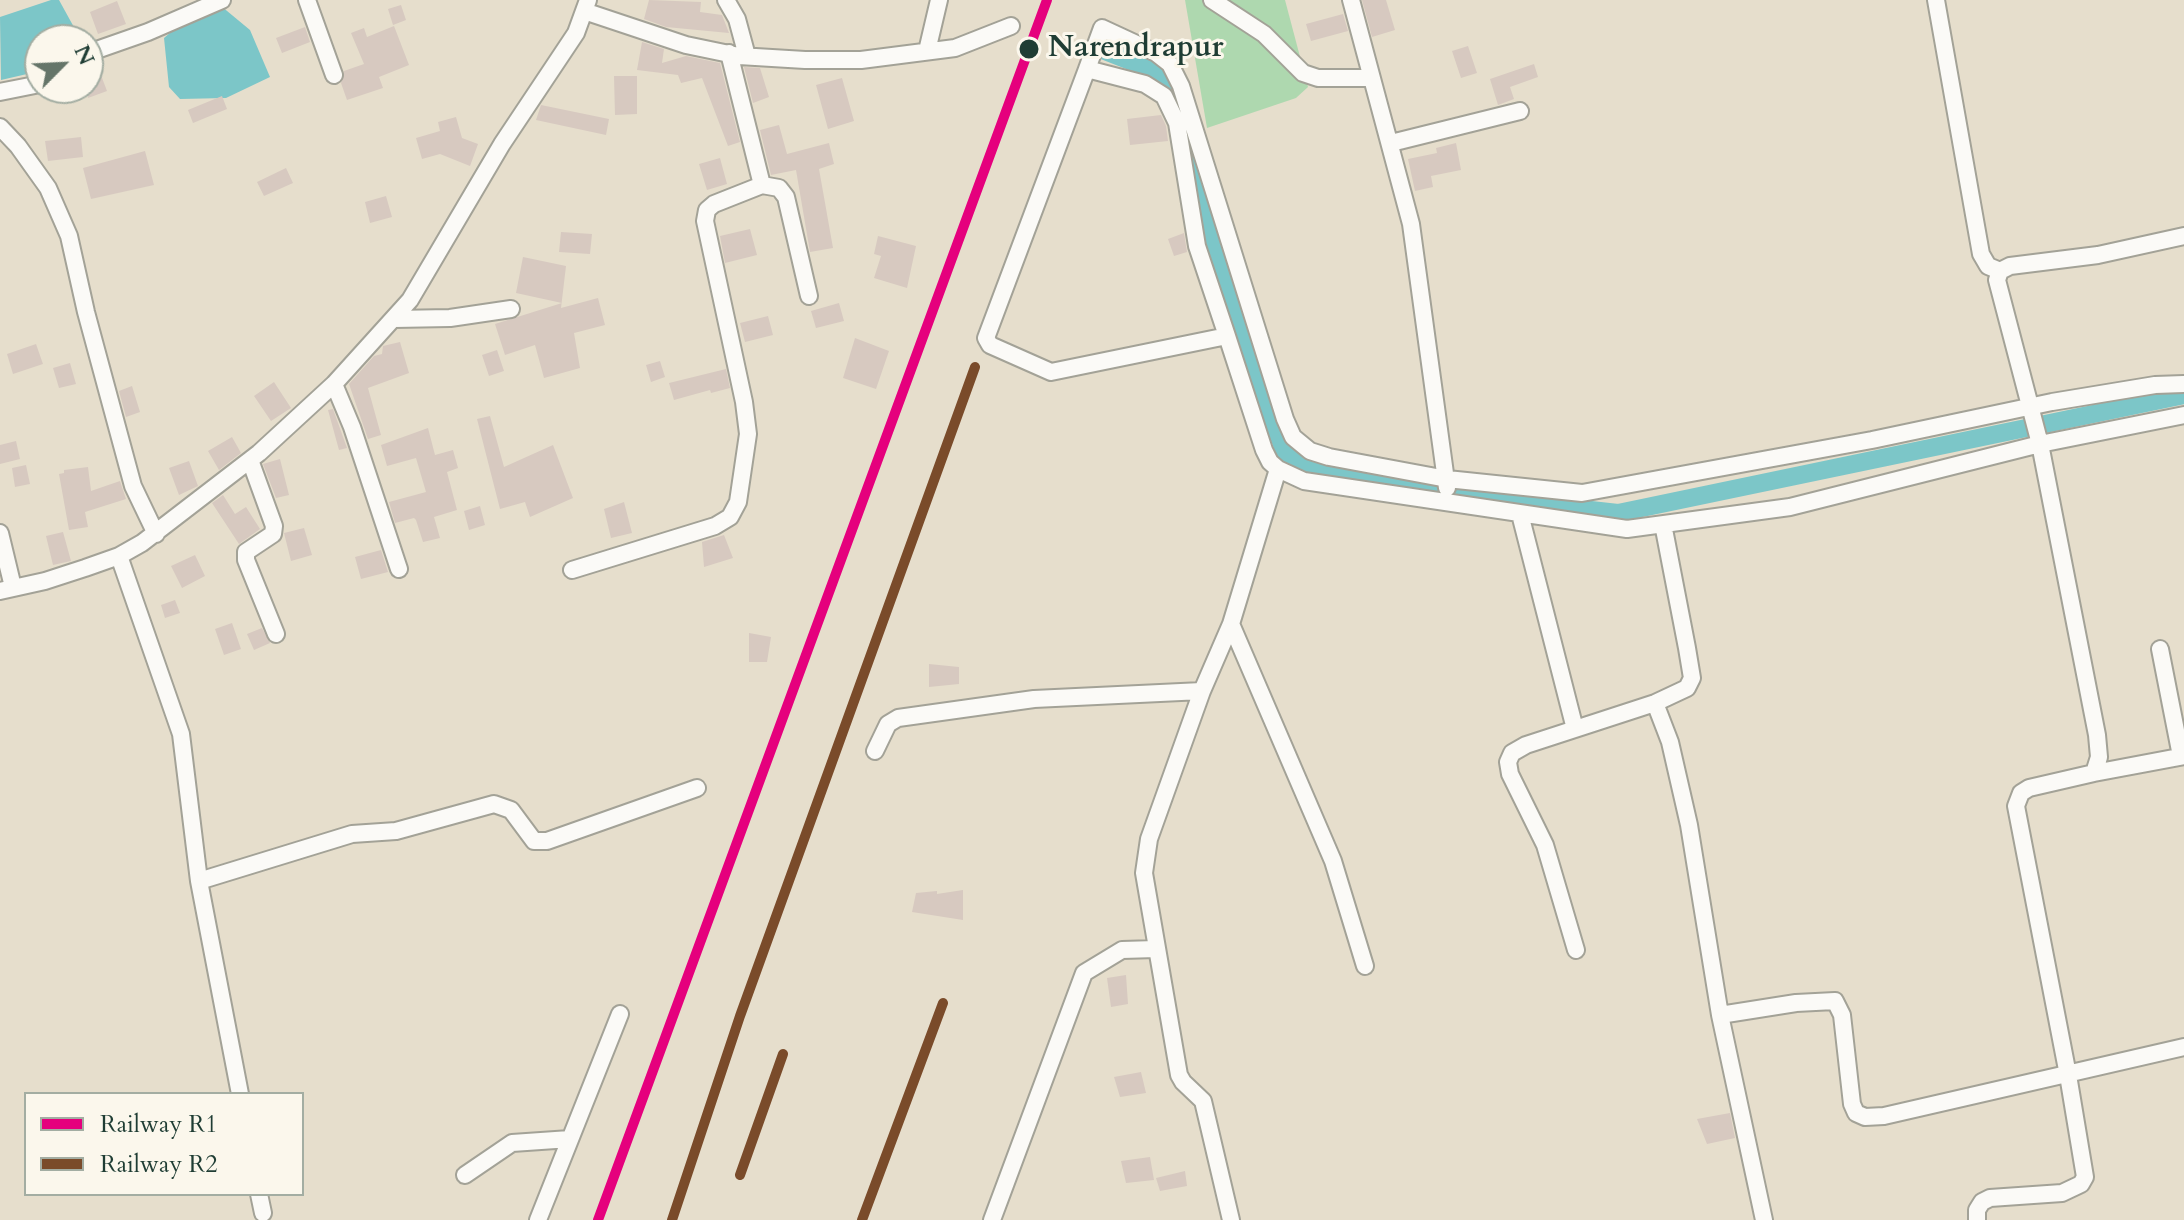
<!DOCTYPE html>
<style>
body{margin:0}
#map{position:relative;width:2184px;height:1220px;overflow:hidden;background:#e6decc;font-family:Cardo,serif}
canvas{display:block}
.legend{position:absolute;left:24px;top:1092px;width:280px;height:104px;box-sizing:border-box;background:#fbf7ec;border:2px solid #a3ada2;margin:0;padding:10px 14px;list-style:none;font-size:24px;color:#1f3d34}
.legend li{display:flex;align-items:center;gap:16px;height:40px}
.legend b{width:40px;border:2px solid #a3ada2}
.north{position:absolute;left:24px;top:24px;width:80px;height:80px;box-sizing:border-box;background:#fbf7ec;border:2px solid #a3ada2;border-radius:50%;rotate:66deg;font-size:22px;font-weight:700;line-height:32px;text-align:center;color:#1f3d34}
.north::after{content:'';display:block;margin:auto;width:28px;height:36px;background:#657569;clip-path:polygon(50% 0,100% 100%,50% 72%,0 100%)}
</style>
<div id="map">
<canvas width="2184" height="1220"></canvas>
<ul class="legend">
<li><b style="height:10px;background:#e5007d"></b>Railway R1</li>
<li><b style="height:10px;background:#7a4b2a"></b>Railway R2</li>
</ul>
<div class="north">N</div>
</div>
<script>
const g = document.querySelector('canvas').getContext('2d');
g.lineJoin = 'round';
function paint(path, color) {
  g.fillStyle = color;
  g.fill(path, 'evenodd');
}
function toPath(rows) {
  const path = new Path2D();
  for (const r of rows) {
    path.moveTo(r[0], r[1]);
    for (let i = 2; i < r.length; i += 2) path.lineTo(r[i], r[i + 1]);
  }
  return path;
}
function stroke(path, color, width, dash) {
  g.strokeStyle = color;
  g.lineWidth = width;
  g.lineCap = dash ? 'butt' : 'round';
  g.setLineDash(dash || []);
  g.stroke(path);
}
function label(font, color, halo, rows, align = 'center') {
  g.font = font + ' Cardo,serif';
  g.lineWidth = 6;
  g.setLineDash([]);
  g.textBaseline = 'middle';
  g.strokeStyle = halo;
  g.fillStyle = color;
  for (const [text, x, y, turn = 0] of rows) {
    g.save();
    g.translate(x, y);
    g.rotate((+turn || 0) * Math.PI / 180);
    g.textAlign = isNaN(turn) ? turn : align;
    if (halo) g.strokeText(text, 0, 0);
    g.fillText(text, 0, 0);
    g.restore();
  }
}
const green = toPath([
 [1185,0,1285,0,1308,87,1296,98,1207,128]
]);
const water = toPath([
 [51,0,59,0,81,40,40,40,40,71,1,80,0,17],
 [215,1,250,30,270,77,226,98,180,99,169,87,164,38,199,8]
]);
const canal = toPath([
 [1095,47,1151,69,1165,82,1176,98,1196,161,1217,251,1277,432,1286,454,1300,467,1447,494,1618,513,2184,395]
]);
const building = toPath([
 [649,0,701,2,700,12,722,15,729,33,666,27,644,19],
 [1362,0,1386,0,1395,30,1372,37],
 [117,1,126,24,98,34,90,12],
 [401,5,406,20,393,25,388,9],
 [1343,14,1348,31,1311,41,1306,24],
 [394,26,409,65,379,77,383,88,347,100,341,83,344,71,364,64,351,33,364,28,367,37],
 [305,27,310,42,282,53,276,38],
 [642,42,664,49,662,63,686,56,720,63,740,142,728,146,702,78,681,83,678,75,637,70],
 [1468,46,1477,73,1461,78,1452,51],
 [96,62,107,91,88,98,88,64],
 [1534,64,1538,77,1510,87,1514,99,1498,105,1490,79],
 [744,67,760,68,769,97,753,103],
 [614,76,637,76,637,114,615,115],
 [842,78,854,121,828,129,816,85],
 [222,96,227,109,193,123,188,110],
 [541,105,609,119,606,135,536,120],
 [1161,115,1166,126,1168,141,1130,145,1127,119],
 [456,117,462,138,478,144,470,166,440,154,422,159,416,138,440,131,438,122],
 [779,125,787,154,829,143,834,164,819,169,833,248,810,252,796,170,771,175,760,130],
 [81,137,83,157,48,161,45,141],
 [1456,143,1461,170,1431,176,1433,187,1415,191,1408,159,1437,153,1436,148],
 [145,151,154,185,91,199,83,168],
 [720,158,727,184,707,190,699,164],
 [286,168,293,183,264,196,257,182],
 [386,196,392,217,370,223,365,202],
 [750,229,757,255,725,263,720,236],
 [561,232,592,234,590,254,559,252],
 [1184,233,1187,252,1174,256,1168,239],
 [878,236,916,246,907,288,874,278,881,256,874,254],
 [523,257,566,266,561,308,598,298,605,325,574,333,580,368,544,378,535,345,505,355,495,324,562,303,516,293],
 [839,303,844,321,816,328,811,311],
 [768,316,773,335,745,342,740,323],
 [855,338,889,351,876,389,843,378],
 [400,342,409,373,368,388,381,435,368,439,349,384,374,356,382,354,383,346],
 [36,344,43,364,13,374,7,354],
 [497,350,504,371,489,376,482,355],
 [660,361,665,377,651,382,646,365],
 [70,363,76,384,59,388,53,368],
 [726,369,730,388,711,393,710,390,674,400,669,383],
 [274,382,291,408,271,421,254,396],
 [132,386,140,412,126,417,119,391],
 [333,409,347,448,339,450,328,410],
 [490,416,504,467,553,445,573,498,530,517,525,502,500,509,477,419],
 [428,428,435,455,453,450,458,468,447,472,457,510,434,517,440,538,423,542,416,520,414,518,395,523,389,502,426,492,416,458,387,466,381,445],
 [232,437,241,453,219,470,208,451],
 [16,441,20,459,0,464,0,445],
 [280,459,289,495,276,498,263,464],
 [189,461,198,486,179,495,169,468],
 [26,465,30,484,15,487,12,468],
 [88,467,91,491,120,481,126,499,85,512,88,527,69,530,59,474,64,473,64,470],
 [223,495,235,514,246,507,260,529,239,544,212,503],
 [624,502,632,533,611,538,604,509],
 [480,506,485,525,469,530,464,511],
 [304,528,312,555,291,561,284,533],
 [63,532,71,561,53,565,46,536],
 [724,535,733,558,704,567,702,542],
 [381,550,388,572,361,579,355,557],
 [195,555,205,576,182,588,171,566],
 [175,600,180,613,165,618,161,605],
 [232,623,241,649,224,655,215,629],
 [262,628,270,643,254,650,247,634],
 [749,633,771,637,767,662,749,662],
 [929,664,959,667,959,684,929,687],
 [963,890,963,920,912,912,916,893,937,891,937,894],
 [1126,975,1128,1004,1111,1007,1107,978],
 [1141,1072,1146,1093,1120,1097,1114,1077],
 [1730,1113,1735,1138,1707,1144,1697,1119],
 [1150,1157,1154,1180,1126,1183,1121,1161],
 [1185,1171,1187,1186,1160,1191,1156,1178]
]);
const minor = toPath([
 [307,0,334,75],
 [726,0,737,19,747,56],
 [1212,0,1264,34,1303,73,1318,78,1371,78],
 [1351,0,1411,224,1447,488],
 [1936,0,1981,254,1988,266,2000,271],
 [584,11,686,45,739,56,805,60,861,60,955,48,1011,26],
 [927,51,939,0],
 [88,53,148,32,222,0],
 [1087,69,1102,28,1156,53,1170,64,1181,86,1285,419,1293,437,1310,451,1329,457,1447,479,1582,493,1872,440,2052,402,2155,385,2184,384],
 [0,92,40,84],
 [0,127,18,146,48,188,69,236,86,312,133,486,156,534],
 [1391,143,1520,111],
 [762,185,779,188,786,197,809,296],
 [394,319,450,318,511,309],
 [1227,336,1051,372,990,345,986,338,1087,69,1145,84,1164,96,1177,123,1197,246,1227,336,1264,450,1270,462,1278,469,1304,481,1627,529,1790,507,2040,444,2184,415],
 [334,384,352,427,399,569],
 [250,460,274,526,273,534,246,552,246,560,276,634],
 [1520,514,1575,729],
 [0,533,13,587],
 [119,556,181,734,199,881,240,1094],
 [572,570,715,526,730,517,738,502,748,434,744,402,705,221,707,210,714,204,762,185,729,53],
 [0,591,45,581,85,568,119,556,142,543,259,453,334,384,410,300,502,144,576,33,588,0],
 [1231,624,1333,861,1365,966],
 [2160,649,2181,756],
 [1655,703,1670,742,1689,825,1720,1015,1764,1220],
 [875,751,888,724,898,718,1034,699,1202,691],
 [2094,773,2184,756],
 [199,881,352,834,396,831,494,804,511,810,534,841,547,841,697,788],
 [1576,950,1545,845,1510,774,1508,762,1512,753,1526,745,1655,703,1687,688,1692,678,1687,648,1663,524],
 [1720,1015,1796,1003,1835,1001,1842,1015,1852,1104,1856,1113,1865,1117,1884,1116,2184,1047],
 [465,1175,512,1143,570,1139],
 [259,1194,263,1213],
 [538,1220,620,1014],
 [992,1220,1084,973,1122,950,1156,949],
 [1231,1220,1203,1101,1183,1082,1179,1075,1144,873,1149,839,1202,691,1231,624,1278,469],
 [1977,1220,1977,1210,1982,1202,1990,1198,2062,1193,2081,1184,2085,1177,2068,1075,2016,806,2021,793,2029,788,2094,773,2099,757,2097,735,2040,444,1997,280,2000,271,2010,266,2098,255,2184,236]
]);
const rail1 = toPath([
 [598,1220,1047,0]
]);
const rail2 = toPath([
 [740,1175,783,1054],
 [672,1220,740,1016,975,367],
 [862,1220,943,1003]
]);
const markers = [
 [1029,49,11,"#1f3d34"]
];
const stopNames = [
 ["Narendrapur",1048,49]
];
paint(green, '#aed8af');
paint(water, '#7cc6c8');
stroke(canal, '#7cc6c8', 18);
paint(building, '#d7c9c0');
stroke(minor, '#a3a297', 20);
stroke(minor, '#fbfaf7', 16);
stroke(rail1, '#e5007d', 10);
stroke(rail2, '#7a4b2a', 10);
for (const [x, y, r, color] of markers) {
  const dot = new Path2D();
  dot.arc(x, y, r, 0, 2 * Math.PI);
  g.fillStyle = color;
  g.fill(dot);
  stroke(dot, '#fbf7ec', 3);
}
label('bold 30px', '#1f3d34', '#fbf7ec', stopNames, 'left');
</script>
